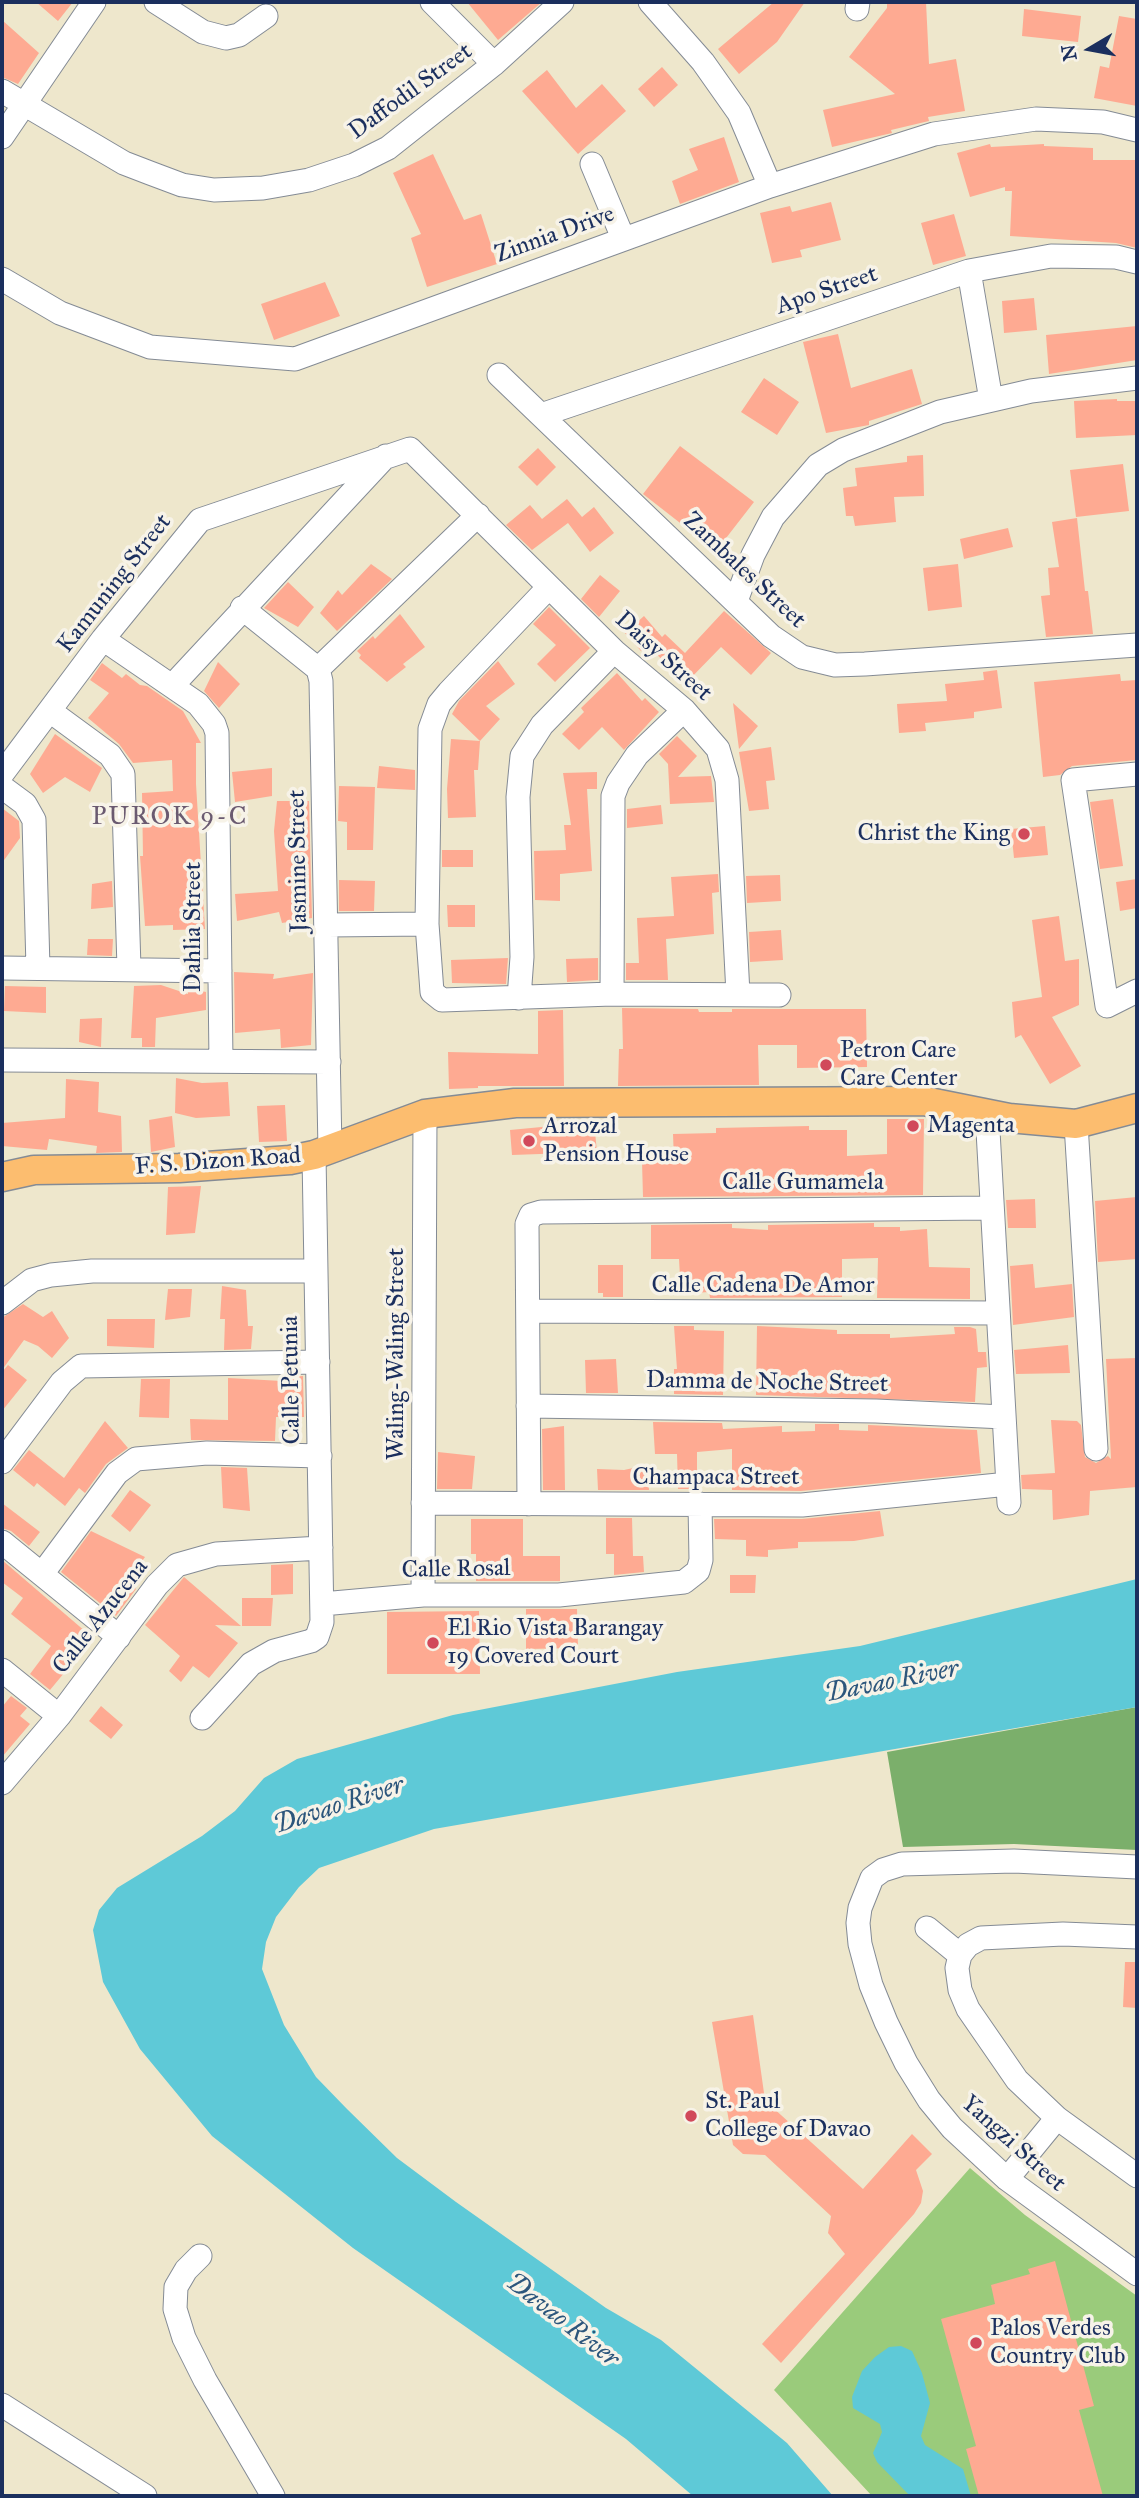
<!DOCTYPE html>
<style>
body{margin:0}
#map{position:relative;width:1139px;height:2498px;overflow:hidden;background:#eee7cc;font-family:"IM FELL Great Primer",serif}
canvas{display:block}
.frame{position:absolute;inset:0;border:4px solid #1b2f5e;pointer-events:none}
.north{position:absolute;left:1055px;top:14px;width:70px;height:70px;-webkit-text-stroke:5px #f7f3e8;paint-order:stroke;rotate:260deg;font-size:19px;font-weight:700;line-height:28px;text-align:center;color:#1b2f5e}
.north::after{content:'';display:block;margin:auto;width:24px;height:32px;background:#1b2f5e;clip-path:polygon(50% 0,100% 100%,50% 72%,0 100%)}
</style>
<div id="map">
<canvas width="1139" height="2498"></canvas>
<div class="frame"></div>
<div class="north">N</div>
</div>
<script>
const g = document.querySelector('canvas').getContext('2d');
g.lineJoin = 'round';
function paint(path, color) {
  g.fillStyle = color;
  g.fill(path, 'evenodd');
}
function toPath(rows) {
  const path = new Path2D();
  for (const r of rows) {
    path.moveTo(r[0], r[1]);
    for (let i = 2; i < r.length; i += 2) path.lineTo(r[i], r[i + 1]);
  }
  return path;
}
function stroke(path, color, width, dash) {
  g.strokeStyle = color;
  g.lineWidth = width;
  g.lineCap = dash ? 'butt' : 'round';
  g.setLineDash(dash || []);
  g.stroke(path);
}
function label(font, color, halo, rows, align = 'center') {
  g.font = font + ' "IM FELL Great Primer",serif';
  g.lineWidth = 7;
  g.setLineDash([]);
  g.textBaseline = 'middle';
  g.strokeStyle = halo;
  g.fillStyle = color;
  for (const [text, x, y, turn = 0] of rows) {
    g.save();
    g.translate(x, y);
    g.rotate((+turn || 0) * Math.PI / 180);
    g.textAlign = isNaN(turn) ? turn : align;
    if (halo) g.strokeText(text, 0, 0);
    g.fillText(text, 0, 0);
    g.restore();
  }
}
const green = toPath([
 [970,2168,1025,2215,1137,2296,1137,2496,872,2496,774,2390]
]);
const forest = toPath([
 [1137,1707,1137,1850,1014,1844,903,1847,887,1752]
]);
const water = toPath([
 [1137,1579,1137,1707,434,1829,319,1868,299,1887,276,1917,266,1942,262,1969,284,2025,316,2077,347,2109,397,2158,456,2202,606,2308,661,2340,787,2443,833,2496,693,2496,626,2439,353,2248,212,2136,140,2049,103,1982,93,1930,99,1910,117,1888,202,1836,235,1811,264,1778,297,1759,453,1715,677,1672,860,1646],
 [901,2346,912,2351,922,2373,930,2403,921,2436,925,2445,963,2469,971,2496,910,2496,877,2462,873,2453,882,2432,880,2424,853,2408,852,2397,862,2371,875,2357,889,2347]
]);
const building = toPath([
 [36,2,73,2,58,21],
 [467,2,542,2,498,40],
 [774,2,805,2,777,42,739,74,718,49],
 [887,2,926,2,929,64,956,59,965,111,928,117,929,121,891,130,892,133,832,147,823,110,895,94,849,57,887,8],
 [1024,9,1081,16,1078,42,1022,36],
 [1119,16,1137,19,1137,106,1094,98,1100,66,1109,68],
 [2,20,39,53,18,84,2,77],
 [662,67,678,85,654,107,638,89],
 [547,70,576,108,602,84,626,111,578,154,522,91],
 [724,137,739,182,680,204,672,181,698,170,689,149],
 [990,144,991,147,1044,144,1044,146,1093,148,1093,160,1137,160,1137,248,1116,243,1010,236,1012,191,1005,191,1005,187,970,197,957,153],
 [433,154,464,220,481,214,497,264,427,287,411,238,421,234,393,173],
 [831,202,841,240,800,250,802,257,772,263,760,213,790,206,792,212],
 [954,214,966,256,933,265,921,223],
 [325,282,340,316,274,340,261,304],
 [1034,298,1037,330,1004,333,1002,301],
 [1137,326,1137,360,1049,374,1046,335],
 [838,334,851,388,912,369,922,404,869,421,869,425,826,433,803,342],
 [764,378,799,402,777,435,741,412],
 [1117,399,1117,401,1137,401,1137,435,1076,438,1074,401],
 [680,446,754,502,716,551,643,494],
 [538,448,556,467,537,486,518,467],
 [923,455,924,496,894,497,896,522,855,526,853,516,846,516,843,488,857,486,855,468,907,462,907,456],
 [1123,464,1129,511,1076,517,1070,470],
 [567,499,582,517,594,507,614,533,590,552,568,523,532,550,506,525,530,505,542,519],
 [1077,518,1085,591,1088,591,1093,634,1046,637,1041,596,1050,595,1048,568,1059,567,1052,522],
 [1008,528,1013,547,964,559,960,539],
 [371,564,392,579,337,631,320,613,338,590,342,595],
 [958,564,962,607,928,611,923,568],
 [600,575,620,591,599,617,581,599],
 [288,582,314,607,298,627,264,608],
 [549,607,590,648,555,682,537,664,556,645,533,624],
 [724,611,771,653,751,675,721,647,686,683,647,645,641,651,625,633,644,616,662,637,665,634,685,653],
 [400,614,425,647,403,664,406,667,387,682,359,658,361,655,357,651,373,636,375,639],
 [498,661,515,684,486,706,500,719,480,741,452,714,459,701],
 [218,662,240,684,219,708,204,691],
 [102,663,122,678,126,674,140,685,147,686,183,711,201,743,196,743,196,784,205,929,173,930,173,925,145,926,140,856,143,856,142,793,173,791,172,760,133,763,119,744,88,718,109,693,90,680],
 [997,670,1002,708,974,712,974,718,925,723,926,731,899,733,897,704,947,701,945,684,984,680,983,672],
 [617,673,642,701,645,698,659,712,624,750,602,727,579,750,562,734,584,712,581,708],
 [1120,674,1121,681,1137,680,1137,760,1072,766,1060,775,1043,777,1034,682],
 [733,703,758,726,739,749],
 [55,734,102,768,90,792,65,777,43,793,30,774],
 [677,736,697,756,678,777,711,776,714,802,670,804,668,764,659,754],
 [451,739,480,741,478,770,474,770,476,817,448,818,447,789],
 [771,747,775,780,766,781,769,809,749,811,739,752],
 [379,766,415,770,415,790,377,788],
 [272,768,272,796,235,802,232,772],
 [597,772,597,789,587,789,592,871,560,874,560,901,535,900,534,851,566,850,564,825,571,825,563,773],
 [339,786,375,787,373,850,347,850,347,822,338,821],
 [1113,799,1123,866,1100,869,1090,802],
 [277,801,309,801,312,918,282,923,279,912,237,921,235,894,278,891,274,831],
 [661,805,663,824,627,828,627,809],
 [2,808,19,821,20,838,2,863],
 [1045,826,1048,855,1014,858,1011,829],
 [442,850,473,850,473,867,442,867],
 [718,874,719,892,712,893,714,934,666,939,668,980,626,980,626,963,639,963,637,918,674,916,671,877],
 [780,875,781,901,747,903,746,876],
 [1137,879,1137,908,1120,911,1116,882],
 [339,880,375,881,374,911,339,911],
 [112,881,113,907,91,909,92,884],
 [447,905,475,905,475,927,448,927],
 [1059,916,1065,961,1079,959,1079,1005,1052,1017,1081,1066,1050,1084,1021,1035,1015,1038,1012,1002,1042,997,1032,920],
 [781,930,783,960,750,962,749,932],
 [88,939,113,939,112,956,87,955],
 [508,958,506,984,452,983,451,960],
 [598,958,598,980,567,982,566,959],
 [234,972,274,974,273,979,313,973,311,1045,281,1048,280,1029,235,1033],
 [161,985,188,994,188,988,206,992,206,1010,156,1018,155,1047,142,1047,142,1038,131,1038,134,986],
 [5,986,46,987,46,1013,4,1011],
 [622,1008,698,1009,699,1012,732,1012,732,1009,866,1009,867,1067,797,1068,797,1045,758,1045,759,1085,618,1086,619,1049,623,1049],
 [563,1010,564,1086,478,1086,478,1088,449,1089,448,1052,538,1054,538,1011],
 [102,1018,101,1047,79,1042,80,1019],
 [176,1078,202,1083,228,1082,230,1116,196,1118,175,1113],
 [66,1079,99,1082,98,1112,121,1116,122,1152,96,1153,97,1146,49,1139,47,1150,2,1146,2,1123,65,1118],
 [285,1105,287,1141,259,1142,257,1106],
 [172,1116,175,1147,151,1152,149,1120],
 [887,1119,924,1119,923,1195,643,1197,642,1161,674,1160,673,1134,716,1133,716,1128,809,1126,809,1130,847,1130,847,1156,887,1154],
 [594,1122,597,1152,512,1155,510,1130],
 [201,1186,195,1233,166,1235,168,1187],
 [1137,1197,1137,1259,1098,1262,1095,1201],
 [1035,1199,1036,1228,1008,1228,1006,1200],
 [874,1223,874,1227,900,1227,900,1231,927,1229,929,1267,970,1268,970,1299,877,1298,878,1258,842,1259,842,1297,710,1298,709,1292,681,1294,679,1259,651,1259,651,1225,732,1224,732,1228,768,1230,768,1225],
 [1033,1264,1035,1288,1072,1284,1074,1317,1013,1325,1010,1266],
 [598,1265,623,1265,623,1297,603,1297,603,1293,598,1293],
 [222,1286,246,1290,248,1326,253,1326,251,1349,224,1350,225,1319,220,1319],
 [168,1289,192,1289,190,1317,165,1320],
 [23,1304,43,1317,52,1311,69,1338,52,1358,38,1346,24,1340,2,1370,2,1318],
 [107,1319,155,1319,154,1348,107,1346],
 [674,1326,694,1326,694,1330,724,1331,723,1395,674,1394,674,1369,677,1369],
 [757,1326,837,1330,837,1334,890,1334,890,1338,955,1334,954,1327,970,1327,976,1329,978,1352,986,1352,987,1367,977,1368,975,1402,756,1395],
 [1068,1345,1070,1373,1016,1374,1014,1350],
 [1137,1358,1137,1487,1090,1491,1089,1515,1053,1520,1052,1490,1022,1489,1021,1475,1055,1473,1051,1420,1077,1421,1081,1425,1085,1457,1096,1463,1108,1456,1111,1459,1106,1359],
 [616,1359,618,1393,586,1393,585,1360],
 [8,1365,27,1380,2,1411,2,1372],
 [303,1376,304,1417,276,1417,275,1441,191,1440,190,1419,228,1420,228,1378,282,1381,282,1378],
 [141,1379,170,1379,169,1418,139,1417],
 [105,1421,128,1448,106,1464,85,1493,79,1488,65,1506,37,1483,34,1487,13,1470,29,1450,64,1478],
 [653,1422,722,1423,723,1429,782,1426,782,1432,815,1431,815,1424,839,1424,839,1430,868,1431,868,1425,977,1430,981,1473,801,1491,732,1490,732,1449,697,1452,697,1489,678,1489,677,1454,655,1454],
 [564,1426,565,1490,543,1490,542,1429],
 [438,1452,475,1456,472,1489,437,1489],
 [647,1465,649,1490,598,1490,597,1469,624,1470],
 [221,1467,247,1468,250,1511,223,1508],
 [130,1490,151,1505,130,1532,111,1516],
 [2,1503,40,1532,29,1546,11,1531,2,1528],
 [880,1511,884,1536,854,1541,798,1542,798,1548,768,1550,768,1557,746,1556,746,1540,715,1539,714,1519,802,1519],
 [606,1518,632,1518,633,1556,643,1556,644,1572,614,1575,614,1554,606,1554],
 [471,1519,523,1519,523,1556,560,1556,560,1581,476,1581,476,1554,471,1554],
 [91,1531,145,1557,127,1582,136,1589,116,1616,61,1572],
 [2,1560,93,1638,50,1690,30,1674,51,1646,11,1614,23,1598,2,1582],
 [293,1564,293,1594,271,1595,271,1565],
 [730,1575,756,1575,755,1593,730,1593],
 [184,1577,241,1626,215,1625,238,1643,209,1678,193,1666,181,1682,169,1671,180,1656,145,1625],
 [242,1598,273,1598,271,1626,242,1626],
 [526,1609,577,1609,578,1648,526,1649],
 [479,1611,480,1674,387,1674,387,1612],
 [11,1696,27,1708,20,1716,30,1724,2,1757,2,1707],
 [101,1706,123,1725,111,1739,89,1721],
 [1125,1962,1137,1962,1137,2008,1123,2007],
 [753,2015,764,2093,771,2106,863,2189,912,2134,932,2154,916,2170,923,2191,921,2203,914,2214,781,2363,762,2344,845,2254,828,2233,831,2216,765,2155,743,2154,733,2145,712,2022],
 [1055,2261,1094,2406,1079,2410,1103,2496,979,2496,966,2449,976,2446,941,2319,995,2304,991,2285,1030,2274,1028,2269]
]);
const minor = toPath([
 [156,2,203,32,226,38,239,35,266,16],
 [432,2,494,64],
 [650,2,703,62,739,113,770,186],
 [857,9,858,2],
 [2,91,124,163,150,173,182,185,214,190,263,188,309,180,354,165,388,148,494,64,562,2],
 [2,137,94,2],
 [592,164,623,238],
 [969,271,991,400],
 [2,279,60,313,150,347,295,359,770,186,934,134,1036,119,1103,122,1137,130],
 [499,375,771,636,802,657,835,665,865,664,1137,645],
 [541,415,969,271,1051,256,1116,257,1137,262],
 [549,587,449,692,439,704,430,729,427,924,432,992,442,1000,612,994,779,995],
 [736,601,753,555,773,517,818,465,843,450,940,412,1031,391,1137,378],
 [242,608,318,669,321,681,330,1150],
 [103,639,198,704,214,724,217,733,221,1061],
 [318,669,478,515],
 [172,686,386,456],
 [50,711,110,755,123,774,129,968],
 [2,774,103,639,200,520,410,449,614,651,684,710,718,749,727,780,738,994],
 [1137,774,1073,780,1107,1006,1137,991],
 [2,787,25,804,34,820,38,968],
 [327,925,427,924],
 [2,968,220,971],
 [612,994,613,796,618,783,637,755,684,710],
 [519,998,522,957,518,797,522,756,542,725,614,651],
 [2,1060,329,1062],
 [987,1113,1009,1503],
 [1076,1124,1096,1449],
 [2,1303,32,1280,51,1275,92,1271,316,1271],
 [528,1311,998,1313],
 [528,1406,876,1411,1004,1417],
 [2,1462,62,1382,81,1366,318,1362],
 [423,1503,802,1505,1008,1484],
 [529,1504,527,1224,531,1215,541,1212,992,1208],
 [2,1542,119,1637],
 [42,1574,117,1473,136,1459,207,1453,320,1456],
 [423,1595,425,1114],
 [322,1604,423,1595,559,1595,684,1582,698,1571,701,1560,700,1504],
 [2,1670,59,1716],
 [202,1718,251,1664,274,1651,311,1641,317,1637,322,1622,314,1155],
 [2,1783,59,1716,157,1585,177,1565,216,1554,321,1548],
 [1137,1867,1014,1861,902,1864,883,1870,872,1878,860,1908,858,1923,860,1944,871,1985,886,2022,906,2063,929,2100,952,2128,1007,2179,1137,2274],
 [927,1928,960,1955],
 [1137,1937,1063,1934,981,1938,968,1945,960,1955,957,1968,960,1990,968,2009,1017,2080,1057,2118,1137,2176],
 [1007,2179,1057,2118],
 [200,2256,186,2270,176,2287,175,2309,184,2338,205,2380,273,2496],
 [2,2405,145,2496]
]);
const major = toPath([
 [2,1177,34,1170,179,1168,290,1160,314,1155,425,1114,515,1103,924,1101,1009,1118,1076,1124,1137,1108]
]);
const markers = [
 [1024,834,7,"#d1495b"],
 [826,1065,7,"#d1495b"],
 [913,1126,7,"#d1495b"],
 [529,1141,7,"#d1495b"],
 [433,1643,7,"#d1495b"],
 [691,2116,7,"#d1495b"],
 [976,2343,7,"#d1495b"]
];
const streetNames = [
 ["Daffodil Street",411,92,-36],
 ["Zinnia Drive",555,235,-20],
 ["Apo Street",827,291,-19],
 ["Zambales Street",744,571,43],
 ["Kamuning Street",115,584,-52],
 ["Daisy Street",663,657,42],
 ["Jasmine Street",299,861,-91],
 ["Dahlia Street",194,927,-90],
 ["F. S. Dizon Road",218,1162,-4],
 ["Calle Gumamela",803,1183],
 ["Calle Cadena De Amor",763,1286],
 ["Waling-Waling Street",397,1354,-90],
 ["Calle Petunia",292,1380,-91],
 ["Damma de Noche Street",767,1383,1],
 ["Champaca Street",716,1478],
 ["Calle Rosal",456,1570,-1],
 ["Calle Azucena",101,1617,-52],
 ["Yangzi Street",1013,2144,42]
];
const poiNames = [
 ["Christ the King",1010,834,"right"],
 ["Petron Care",840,1051],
 ["Care Center",840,1079],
 ["Magenta",927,1126],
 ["Arrozal",543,1127],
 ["Pension House",543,1155],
 ["El Rio Vista Barangay",447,1629],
 ["19 Covered Court",447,1657],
 ["St. Paul",705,2102],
 ["College of Davao",705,2130],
 ["Palos Verdes",990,2329],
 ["Country Club",990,2357]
];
const neighbourhoodNames = [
 ["PUROK 9-C",170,818]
];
const waterNames = [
 ["Davao River",892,1682,-11],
 ["Davao River",339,1806,-18],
 ["Davao River",562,2321,38]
];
paint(green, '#9acb7b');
paint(forest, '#7baf6b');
paint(water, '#5ec9d7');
paint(building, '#feaa92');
stroke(minor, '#848b95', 25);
stroke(major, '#848b95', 31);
stroke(minor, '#fff', 23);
stroke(major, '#fcbd6f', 28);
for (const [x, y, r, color] of markers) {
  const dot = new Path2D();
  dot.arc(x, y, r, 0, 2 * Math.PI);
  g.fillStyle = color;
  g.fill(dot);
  stroke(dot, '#f7f3e8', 2.5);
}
label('24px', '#1b2f5e', '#f7f3e8', streetNames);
label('24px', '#1b2f5e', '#f7f3e8', poiNames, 'left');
g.letterSpacing = '2px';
label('26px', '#6a5a70', '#f7f3e8', neighbourhoodNames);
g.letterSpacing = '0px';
label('italic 26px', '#2c567c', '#f7f3e8', waterNames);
</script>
